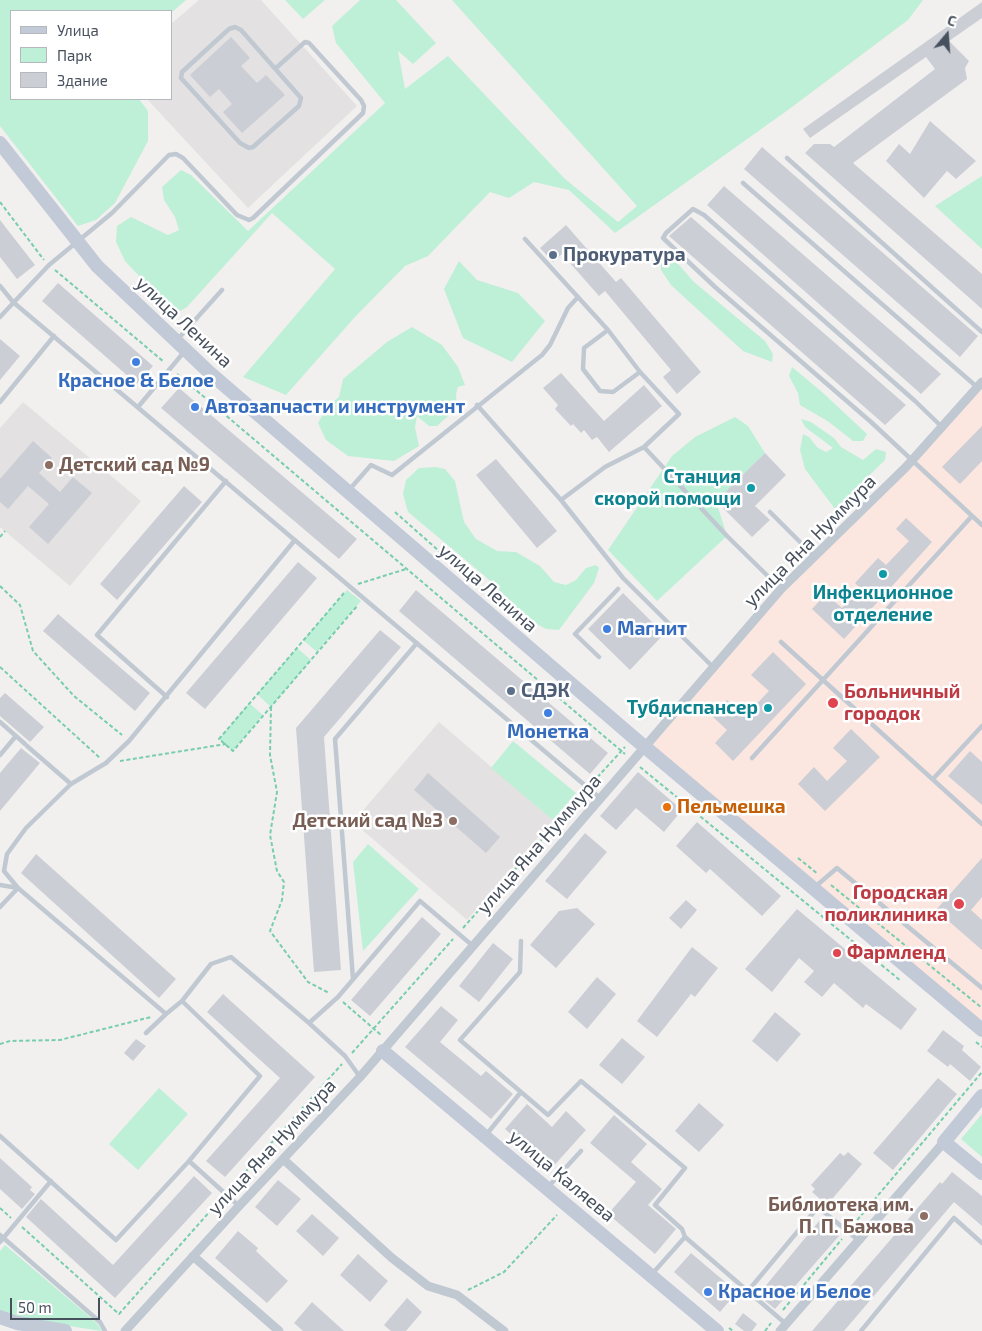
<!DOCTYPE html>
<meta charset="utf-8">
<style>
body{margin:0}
#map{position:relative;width:982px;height:1331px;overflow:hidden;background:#f2f0ef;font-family:"Exo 2",sans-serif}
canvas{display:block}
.legend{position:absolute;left:10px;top:10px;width:162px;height:90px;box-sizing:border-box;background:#fff;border:1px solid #b5b9be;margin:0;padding:6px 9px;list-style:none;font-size:15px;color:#47505d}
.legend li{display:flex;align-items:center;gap:10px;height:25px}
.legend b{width:25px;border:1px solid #b5b9be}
.north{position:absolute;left:922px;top:10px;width:50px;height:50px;-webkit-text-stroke:4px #fff;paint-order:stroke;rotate:18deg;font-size:14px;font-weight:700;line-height:20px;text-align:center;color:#47505d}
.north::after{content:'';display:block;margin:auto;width:18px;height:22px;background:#47505d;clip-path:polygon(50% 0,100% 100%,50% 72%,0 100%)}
.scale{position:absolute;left:10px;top:1298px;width:90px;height:22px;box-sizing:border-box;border:2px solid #47505d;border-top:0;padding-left:6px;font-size:15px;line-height:18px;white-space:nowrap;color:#47505d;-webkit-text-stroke:4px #fff;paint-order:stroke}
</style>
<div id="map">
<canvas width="982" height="1331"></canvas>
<ul class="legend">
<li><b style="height:6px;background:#c2cad8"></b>Улица</li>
<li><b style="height:14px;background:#beefd7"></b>Парк</li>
<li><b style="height:14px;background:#cbced5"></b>Здание</li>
</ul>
<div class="north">С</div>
<div class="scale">50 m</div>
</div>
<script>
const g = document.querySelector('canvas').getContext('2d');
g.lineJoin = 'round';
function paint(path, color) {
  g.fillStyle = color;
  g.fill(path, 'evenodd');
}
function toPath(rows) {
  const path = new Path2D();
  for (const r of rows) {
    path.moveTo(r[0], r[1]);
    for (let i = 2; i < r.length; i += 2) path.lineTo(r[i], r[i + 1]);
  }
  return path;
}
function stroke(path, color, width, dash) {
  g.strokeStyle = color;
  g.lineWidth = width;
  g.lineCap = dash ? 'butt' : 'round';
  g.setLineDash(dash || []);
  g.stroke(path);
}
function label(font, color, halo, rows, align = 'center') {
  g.font = font + ' "Exo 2",sans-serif';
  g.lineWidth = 5;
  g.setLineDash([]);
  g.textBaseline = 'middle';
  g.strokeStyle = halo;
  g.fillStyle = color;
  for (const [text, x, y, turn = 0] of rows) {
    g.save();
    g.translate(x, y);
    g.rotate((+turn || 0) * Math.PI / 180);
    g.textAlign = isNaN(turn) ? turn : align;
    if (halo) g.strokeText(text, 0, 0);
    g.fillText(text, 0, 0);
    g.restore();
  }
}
const education = toPath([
 [199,0,261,0,357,106,248,208,147,99,171,99,171,24],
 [23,402,141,501,70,586,0,527,0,428],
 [439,722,553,820,467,920,353,822]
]);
const medical = toPath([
 [982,382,982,1030,645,747,781,589]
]);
const green = toPath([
 [0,0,186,0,171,13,11,11,11,99,139,99,148,111,148,141,115,203,96,220,78,226,0,126],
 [285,0,325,0,303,19],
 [360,0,396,0,436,43,413,64,398,51,405,89,448,56,565,179,618,222,637,206,452,0,923,0,908,20,788,110,615,233,569,190,534,182,509,198,490,192,428,256,405,266,354,318,286,395,243,377,335,269,272,213,187,307,175,314,125,261,116,242,117,226,131,217,168,235,179,230,175,217,164,200,162,187,181,170,191,175,248,231,385,103,336,43,332,26],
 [982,176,982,249,935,206],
 [665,249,694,282,765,341,773,354,772,362,743,351,671,285,661,270,660,256],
 [459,261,477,280,518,293,545,321,512,362,463,338,444,289],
 [412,327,442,345,458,367,465,385,458,387,456,394,457,408,437,426,429,426,417,416,415,427,419,446,394,461,348,456,326,440,318,423,328,406,339,397,343,379,387,342],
 [792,367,822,392,867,434,863,441,853,441,829,422,800,405,798,393,789,376],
 [735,417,748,426,765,453,716,501,727,536,657,601,608,550,672,456,695,437],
 [801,419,811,422,834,438,841,447,863,460,876,449,886,452,885,460,835,509,805,469,800,450,803,434,809,437,818,448,826,452,833,448,805,427],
 [436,467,445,469,455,481,464,522,476,539,497,551,516,552,540,566,554,582,566,585,576,580,586,568,596,565,599,568,594,583,559,630,546,629,530,620,486,577,408,512,403,494,406,480,419,468],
 [347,590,361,601,317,652,303,640],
 [297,648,311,660,271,707,257,694],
 [249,703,263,715,233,751,219,739],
 [513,741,576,793,553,820,491,768],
 [368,844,419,889,363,951,353,862],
 [159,1088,188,1114,138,1170,109,1144],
 [982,1114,982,1157,961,1139],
 [5,1245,97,1323,102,1331,36,1321,0,1311,0,1251]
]);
const building = toPath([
 [982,2,982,18,949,41,969,61,965,68,967,79,853,163,982,274,982,309,805,153,814,144,830,144,834,147,935,69,926,57,810,138,803,129],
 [231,37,250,58,241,66,257,83,266,75,285,95,242,133,223,112,232,104,219,89,210,97,190,75],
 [930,121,976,161,956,179,947,171,924,198,886,161,899,144,910,154],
 [762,147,978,336,960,357,744,169],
 [724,186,941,374,921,394,707,205],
 [691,217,906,405,885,425,669,236],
 [0,220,35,265,17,279,0,257],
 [566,225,616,282,621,278,701,372,677,394,663,377,671,370,605,291,599,296,562,254,553,262,540,248],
 [58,283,153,366,137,384,42,301],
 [0,339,20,356,0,380],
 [561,373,604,421,644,385,662,406,609,452,597,437,592,440,584,430,581,433,573,424,571,426,555,409,558,405,543,388],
 [179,388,357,539,339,559,161,408],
 [982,426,982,461,960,484,942,467],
 [33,441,52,458,39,473,60,492,73,477,92,493,48,544,29,527,49,504,28,486,8,509,0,502,0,479],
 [765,453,786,475,755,506,770,520,752,537,716,501],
 [496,459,557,531,537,548,476,475],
 [184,486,202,502,117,600,100,584],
 [906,518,932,542,844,639,812,609,826,594,842,608,860,588,855,583,878,558,886,565,909,541,896,529],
 [298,562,317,578,205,709,186,693],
 [416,590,608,753,590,774,399,611],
 [623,593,664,634,630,670,588,629],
 [58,614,150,693,135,711,43,631],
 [380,630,401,647,324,737,341,970,314,972,296,728],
 [773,652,806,684,733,761,715,743,727,730,712,716,727,700,745,716,769,691,751,675],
 [5,693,44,727,30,742,0,716,0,698],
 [851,729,880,757,825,811,798,784,814,767,827,781,847,761,833,748],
 [21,748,40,763,0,811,0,773],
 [970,751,982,762,982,805,948,776],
 [638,772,682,810,664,832,636,808,616,830,600,816],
 [428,773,500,837,486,853,414,790],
 [697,822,781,896,762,916,710,869,706,873,676,846],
 [585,833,607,852,567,899,545,881],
 [36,854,176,979,159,998,21,873],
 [982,858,982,897,971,910,982,920,982,950,936,910],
 [686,900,697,910,681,929,669,918],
 [577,908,595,924,556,968,530,945,559,911],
 [797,909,917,1009,901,1030,866,1004,863,1008,834,983,822,997,804,982,814,971,799,958,772,992,745,969],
 [422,917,441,934,370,1016,351,1000],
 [493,943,513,959,479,1002,459,986],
 [692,947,718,968,695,997,691,994,657,1037,637,1021],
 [597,977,616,994,587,1029,568,1012],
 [223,994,315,1077,225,1177,206,1161,280,1078,207,1012],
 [441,1006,458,1020,440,1042,481,1076,486,1071,513,1094,491,1119,405,1047],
 [775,1012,801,1034,777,1062,752,1041],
 [943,1030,964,1046,962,1050,981,1067,970,1081,950,1064,948,1067,927,1051],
 [622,1038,645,1057,622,1084,599,1065],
 [136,1039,146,1046,133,1061,124,1053],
 [938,1078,957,1094,893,1170,873,1153],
 [699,1103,724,1125,699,1152,675,1131],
 [527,1104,552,1127,566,1111,586,1130,550,1170,505,1129],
 [614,1115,647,1144,631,1162,662,1189,648,1205,676,1229,655,1254,608,1214,636,1182,590,1143],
 [848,1152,862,1164,827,1205,812,1192,815,1189,811,1185,840,1153,844,1156],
 [0,1158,32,1187,30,1190,35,1194,22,1209,0,1189],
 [952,1172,982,1196,982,1226,954,1202,844,1331,812,1331,940,1182,942,1184],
 [194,1176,212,1193,115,1298,26,1217,41,1199,113,1265],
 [278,1180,301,1199,277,1226,255,1207],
 [312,1214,339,1238,323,1256,296,1231],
 [820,1220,839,1236,775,1309,758,1295],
 [238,1231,258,1248,256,1251,288,1281,267,1303,215,1258],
 [691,1253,737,1292,720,1312,674,1272],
 [358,1254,388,1281,370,1302,340,1275],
 [407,1298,422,1312,406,1331,391,1331,384,1325],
 [312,1302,344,1331,303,1331,294,1323],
 [743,1313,757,1324,752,1331,744,1331,735,1324]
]);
const path = toPath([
 [0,202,44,260],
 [55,270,164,362],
 [177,374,625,754],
 [395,512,465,574],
 [0,537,5,531],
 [358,584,406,569],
 [0,586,20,605,33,651,74,696,122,735],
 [344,593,219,739,233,751,358,605],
 [0,667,100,758],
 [271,707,270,755,277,792,270,835,277,871,284,882,282,900,270,931,308,982,329,993],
 [120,761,226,744],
 [640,767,901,981],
 [593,782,625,747],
 [798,858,818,874],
 [831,885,982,1008],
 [463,928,583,793],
 [343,1002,381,1035],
 [976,1042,982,1047],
 [0,1044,10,1041,60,1040,151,1017],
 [352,1053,453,939],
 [232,1187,342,1064],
 [0,1208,11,1218],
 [853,1225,982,1072],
 [22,1227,119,1314,220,1200],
 [468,1290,504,1272,557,1215],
 [783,1310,842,1239],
 [729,1328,733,1331],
 [765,1331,771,1323]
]);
const lane = toPath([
 [235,27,241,30,301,98,299,106,253,147,249,148,240,143,181,78,182,72,229,29,235,27],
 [787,158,982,332],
 [743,183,977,387],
 [525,239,608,330,640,372,679,414,644,447],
 [0,286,13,302,600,798],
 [0,317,49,265,112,213,169,155,176,154,183,158,237,215,249,220,253,218,363,113,364,106,361,100,309,43,305,42,276,68],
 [608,330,584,348,583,369,600,391,613,392,640,372],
 [177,340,222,290],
 [0,402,54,336],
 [477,405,561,500,623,578,714,668],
 [138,407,184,352],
 [942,427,915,401,704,215,693,209,666,233,663,238,715,287,871,422,982,525],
 [349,490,371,465,392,475,542,355,550,345,568,308,578,297],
 [561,500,605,467,644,447,727,536,780,588],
 [770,512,815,557],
 [295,540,129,741,106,763,71,784,26,828,7,854,4,871,18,888,166,1014,182,1001,211,964,231,957,309,1023,345,1056,360,1077],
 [781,642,982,824],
 [599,657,575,634,618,589],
 [167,697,97,635,226,481],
 [0,722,25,744],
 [27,746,71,784],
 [0,755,16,736],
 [752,758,972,516],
 [933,779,982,726],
 [0,885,18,888],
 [816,886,837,868,982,988],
 [0,907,18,888],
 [353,979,335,739,417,643],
 [309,1023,338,997,420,901,473,946],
 [146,1033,166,1014],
 [521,1092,460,1040,520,972,521,941],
 [486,1135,521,1092,548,1115,581,1081,685,1168,655,1205,682,1229,685,1237,652,1274],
 [0,1136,116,1240,189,1161,260,1076,182,1001],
 [189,1161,239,1206],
 [548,1187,581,1151],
 [0,1235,100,1322,105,1331],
 [685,1237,786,1324],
 [0,1242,51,1181],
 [748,1291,818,1207,858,1240],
 [861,1331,954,1218,982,1243]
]);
const street = toPath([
 [283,1159,392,1258,428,1286,457,1295,504,1331],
 [193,1256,279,1331],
 [125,1331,239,1206,360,1077,781,589,906,467,982,382],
 [780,1331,944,1142]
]);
const secondary = toPath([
 [0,143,97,266,210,373,633,737,982,1030],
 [383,1051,717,1331],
 [982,1096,944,1142,982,1173],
 [0,1317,17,1323,65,1331]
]);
const markers = [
 [553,255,5,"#5c6f8a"],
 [136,362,5,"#3f7fe0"],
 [195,407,5,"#3f7fe0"],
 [49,465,5,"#8d6e63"],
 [751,488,5,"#0f9aa8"],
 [883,574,5,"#0f9aa8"],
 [607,629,5,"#3f7fe0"],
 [511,691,5,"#5c6f8a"],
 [833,703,6,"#e0444e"],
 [768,708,5,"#0f9aa8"],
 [548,713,5,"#3f7fe0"],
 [667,807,5,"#e8710a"],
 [453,821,5,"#8d6e63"],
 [959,904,6,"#e0444e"],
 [837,953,5,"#e0444e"],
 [924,1216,5,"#8d6e63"],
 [708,1292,5,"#3f7fe0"]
];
const serviceNames = [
 ["Прокуратура",563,255],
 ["СДЭК",521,691]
];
const streetNames = [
 ["улица Ленина",184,322,43],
 ["улица Яна Нуммура",810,541,-45],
 ["улица Ленина",488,588,41],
 ["улица Яна Нуммура",539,844,-49],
 ["улица Яна Нуммура",272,1147,-47],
 ["улица Каляева",562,1176,40]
];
const shopNames = [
 ["Красное & Белое",136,381,"center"],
 ["Автозапчасти и инструмент",205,407],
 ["Магнит",617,629],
 ["Монетка",548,732,"center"],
 ["Красное и Белое",718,1292]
];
const educationNames = [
 ["Детский сад №9",59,465,"left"],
 ["Детский сад №3",443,821],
 ["Библиотека им.",914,1205],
 ["П. П. Бажова",914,1227]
];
const cultureNames = [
 ["Станция",741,477],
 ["скорой помощи",741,499],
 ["Инфекционное",883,593,"center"],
 ["отделение",883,615,"center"],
 ["Тубдиспансер",758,708]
];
const healthNames = [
 ["Больничный",844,692],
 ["городок",844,714],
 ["Городская",948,893,"right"],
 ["поликлиника",948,915,"right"],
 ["Фармленд",847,953]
];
const foodNames = [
 ["Пельмешка",677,807]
];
paint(education, '#e3e1e1');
paint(medical, '#fbe6e0');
paint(green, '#beefd7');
paint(building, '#cbced5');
stroke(path, '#77cdad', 2, [4, 2.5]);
stroke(lane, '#c0c8d1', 4.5);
stroke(street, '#c0c8d1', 9);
stroke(secondary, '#c2cad8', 14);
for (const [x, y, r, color] of markers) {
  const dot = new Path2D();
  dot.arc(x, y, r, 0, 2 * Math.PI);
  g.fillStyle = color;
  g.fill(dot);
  stroke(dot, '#fff', 2);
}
label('bold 19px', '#4e5e75', '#fff', serviceNames, 'left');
label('19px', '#47505d', '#fff', streetNames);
label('bold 19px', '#366cbe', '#fff', shopNames, 'left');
label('bold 19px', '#785e54', '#fff', educationNames, 'right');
label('bold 19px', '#0d838f', '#fff', cultureNames, 'right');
label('bold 19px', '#be3a42', '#fff', healthNames, 'left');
label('bold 19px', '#c56008', '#fff', foodNames, 'left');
</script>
